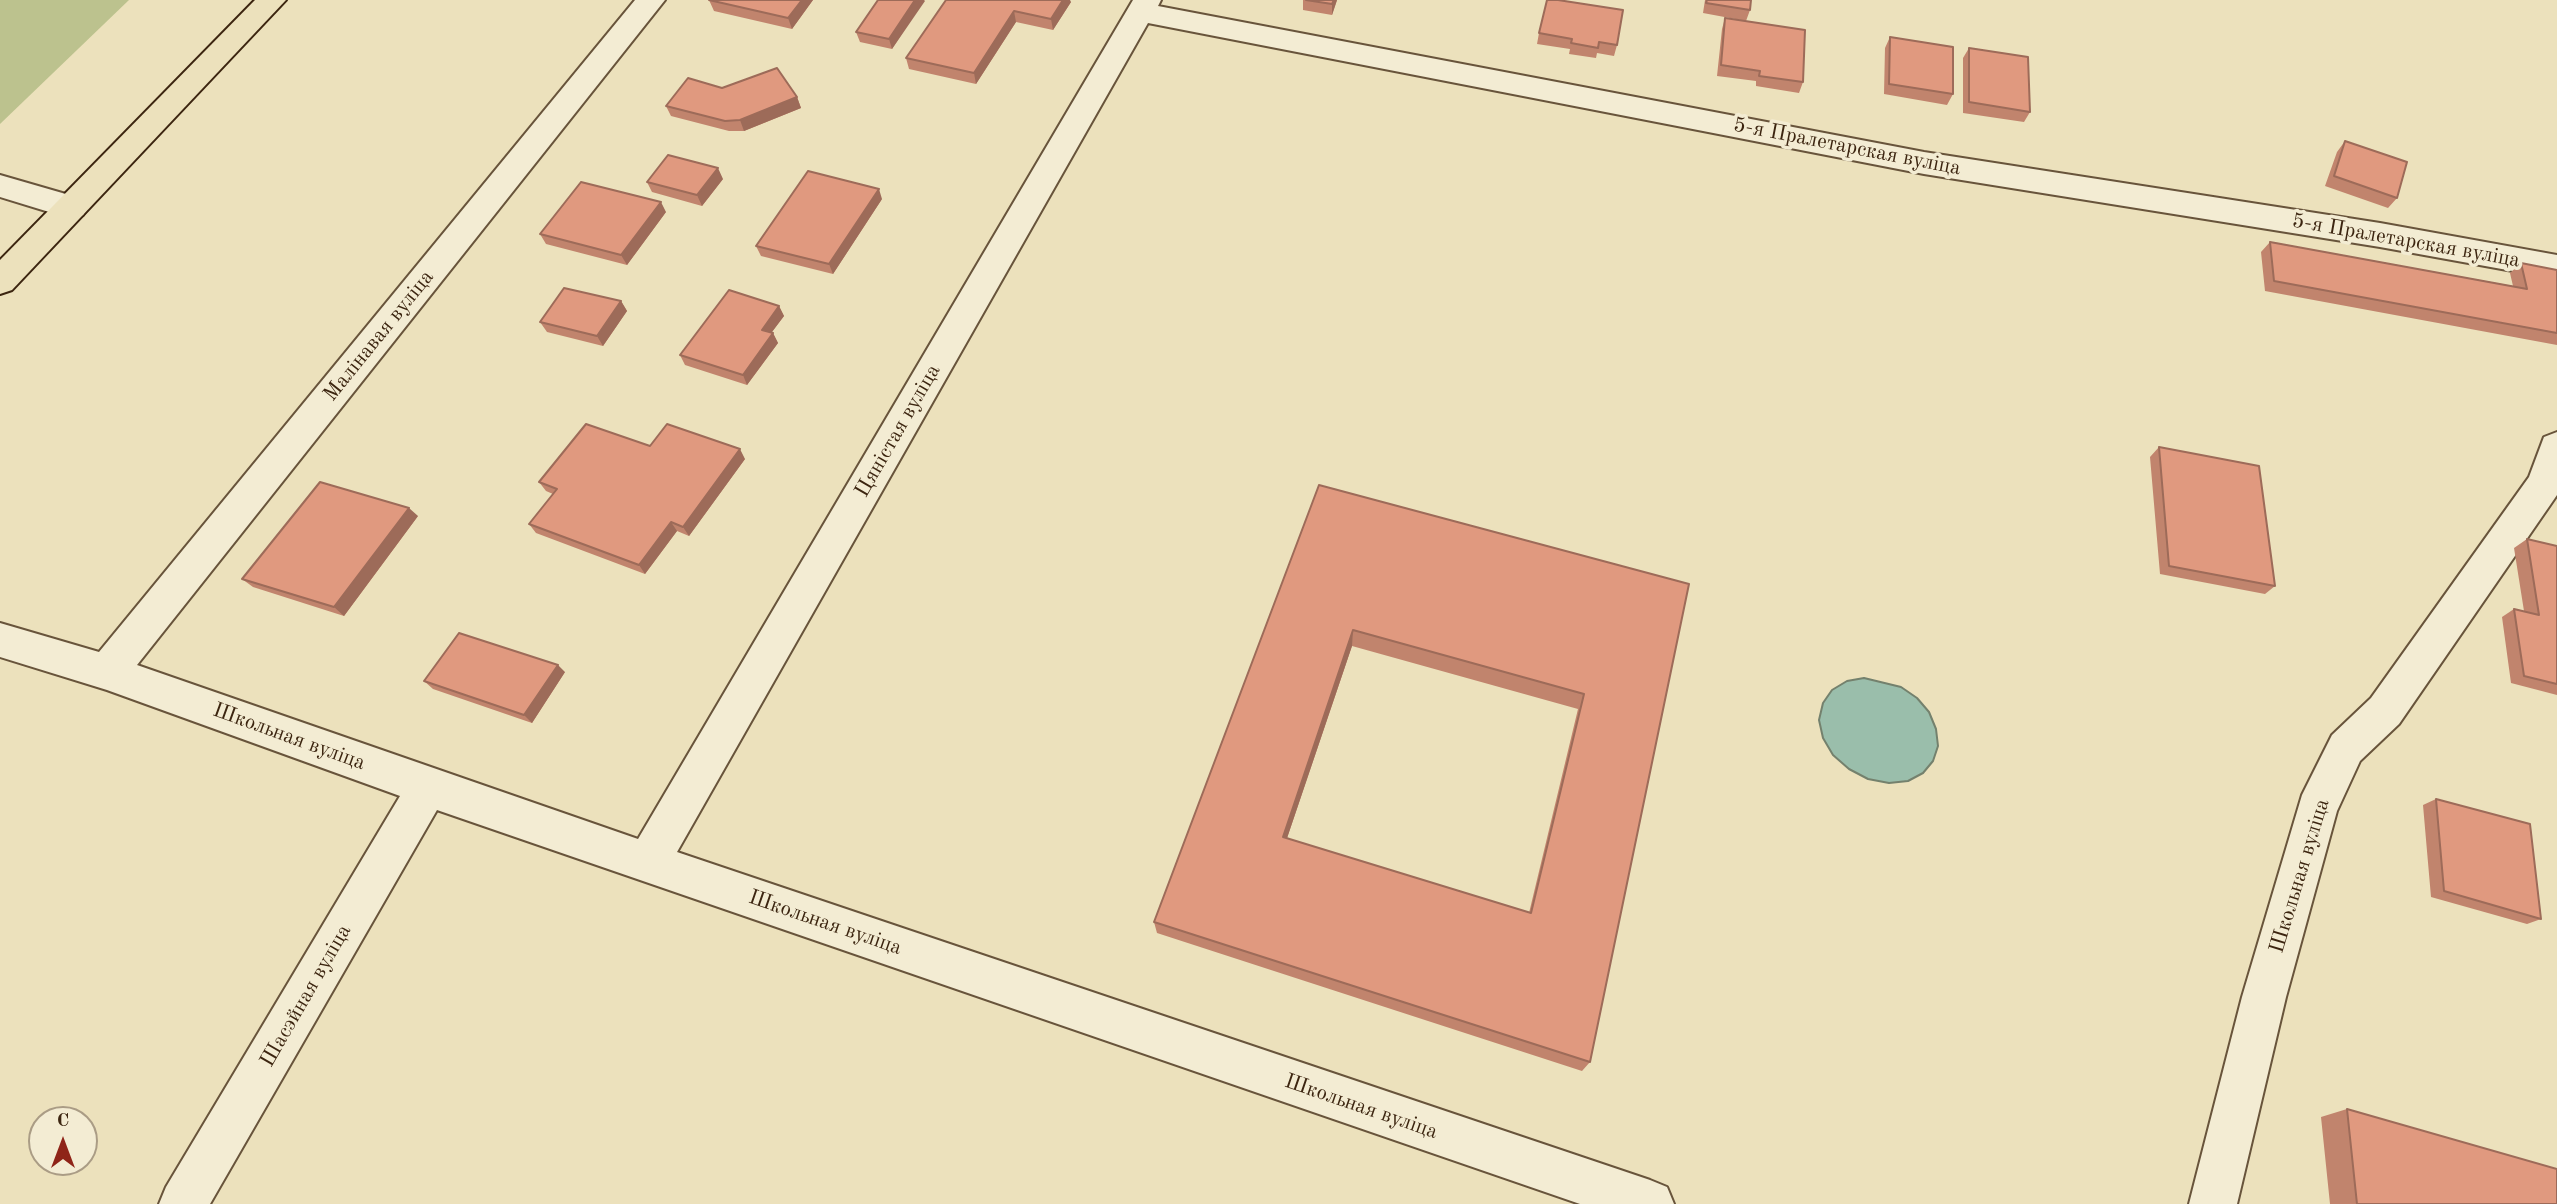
<!DOCTYPE html>
<meta charset="utf-8">
<style>
body{margin:0}
#map{position:relative;width:2557px;height:1204px;overflow:hidden;background:#ece1bc;font-family:"Old Standard TT",serif}
canvas{display:block}
.north{position:absolute;left:28px;top:1106px;width:70px;height:70px;box-sizing:border-box;background:#f3ecd3;border:2px solid #aa9c85;border-radius:50%;rotate:0deg;font-size:19px;font-weight:700;line-height:28px;text-align:center;color:#3c2510}
.north::after{content:'';display:block;margin:auto;width:24px;height:32px;background:#8f2418;clip-path:polygon(50% 0,100% 100%,50% 72%,0 100%)}
</style>
<div id="map">
<canvas width="2557" height="1204"></canvas>
<div class="north">С</div>
</div>
<script>
const g = document.querySelector('canvas').getContext('2d');
g.lineJoin = 'round';
function paint(path, color) {
  g.fillStyle = color;
  g.fill(path, 'evenodd');
}
function toPath(rows) {
  const path = new Path2D();
  for (const r of rows) {
    path.moveTo(r[0], r[1]);
    for (let i = 2; i < r.length; i += 2) path.lineTo(r[i], r[i + 1]);
  }
  return path;
}
function stroke(path, color, width, dash) {
  g.strokeStyle = color;
  g.lineWidth = width;
  g.lineCap = dash ? 'butt' : 'round';
  g.setLineDash(dash || []);
  g.stroke(path);
}
function label(font, color, halo, rows, align = 'center') {
  g.font = font + ' "Old Standard TT",serif';
  g.lineWidth = 7;
  g.setLineDash([]);
  g.textBaseline = 'middle';
  g.strokeStyle = halo;
  g.fillStyle = color;
  for (const [text, x, y, turn = 0] of rows) {
    g.save();
    g.translate(x, y);
    g.rotate((+turn || 0) * Math.PI / 180);
    g.textAlign = isNaN(turn) ? turn : align;
    if (halo) g.strokeText(text, 0, 0);
    g.fillText(text, 0, 0);
    g.restore();
  }
}
const green = toPath([
 [0,0,129,0,0,124]
]);
const water = toPath([
 [1864,678,1901,687,1917,698,1929,712,1936,729,1938,746,1933,761,1923,773,1908,781,1889,783,1868,779,1849,769,1833,755,1823,738,1819,720,1823,703,1832,690,1847,681,1864,678]
]);
const minor = toPath([
 [635,0,665,0,137,665,638,839,1133,0,1161,0,1158,6,1924,152,2380,223,2557,255,2557,279,2380,247,1924,174,1148,23,677,852,1650,1180,1667,1187,1674,1204,1580,1204,437,810,210,1204,159,1204,166,1187,400,796,107,690,0,657,0,623,99,652,635,0],
 [0,175,83,199,88,207,83,215,72,219,0,197,0,175],
 [2557,432,2557,495,2399,724,2360,761,2337,811,2286,997,2237,1204,2189,1204,2242,997,2302,795,2332,735,2371,698,2529,477,2544,437,2557,432]
]);
const primary = toPath([
 [255,0,286,0,12,290,0,294,0,260,255,0]
]);
const wall = toPath([
 [709,0,813,0,792,29,714,11],
 [878,0,924,0,892,49,860,42,856,32],
 [946,0,1071,2,1053,30,1016,22,976,84,909,69,906,58],
 [1303,0,1337,0,1332,15,1303,10],
 [1705,0,1751,0,1750,10,1746,21,1703,13],
 [1725,18,1803,82,1799,93,1756,86,1756,81,1717,76,1722,29],
 [1539,33,1617,45,1614,56,1597,53,1596,58,1569,54,1570,49,1537,44],
 [1890,37,1953,94,1947,105,1884,94,1885,48],
 [1969,48,2030,112,2024,122,1963,113,1963,58],
 [722,88,797,97,801,108,744,131,729,131,671,116,666,106],
 [2345,141,2397,198,2388,208,2325,186,2337,152],
 [723,179,702,206,652,192,647,182],
 [882,199,833,274,761,256,756,246],
 [666,212,627,265,546,244,540,234],
 [2270,242,2513,286,2510,273,2521,263,2557,270,2557,345,2265,291,2261,252],
 [621,301,627,311,603,346,547,332,540,322],
 [779,306,784,316,771,333,773,333,778,343,747,385,685,365,680,355],
 [650,446,745,459,689,536,677,531,645,574,536,533,529,524,553,494,546,491,539,482],
 [2159,447,2275,586,2265,594,2160,574,2150,457],
 [1319,485,1689,584,1590,1062,1582,1071,1157,933,1154,922],
 [1352,646,1578,709,1529,913,1287,838],
 [418,516,344,616,253,587,242,579],
 [2527,539,2557,546,2557,695,2511,683,2502,617,2514,609,2524,611,2514,548],
 [565,672,532,723,433,689,424,681],
 [2436,799,2541,919,2527,924,2431,897,2423,805],
 [2347,1109,2557,1204,2330,1204,2321,1117]
]);
const shadedWall = toPath([
 [802,0,813,0,792,29,788,18],
 [915,0,924,0,925,1,892,49,889,39],
 [1063,0,1070,0,1071,2,1053,30,1051,19],
 [1334,0,1337,0,1332,15,1332,4],
 [1014,11,1016,22,976,84,974,73],
 [797,97,801,108,744,131,740,120],
 [718,168,723,179,702,206,697,195],
 [879,189,882,199,833,274,829,264],
 [661,202,666,212,627,265,621,255],
 [621,301,627,311,603,346,597,336],
 [779,306,784,316,766,340,762,330],
 [773,333,778,343,747,385,743,375],
 [740,449,745,459,689,536,683,527],
 [409,508,418,516,344,616,334,607],
 [671,522,677,531,645,574,639,565],
 [1353,630,1352,646,1283,850,1283,837],
 [558,665,565,672,532,723,524,715]
]);
const building = toPath([
 [709,0,802,0,788,18,709,0],
 [878,0,915,0,889,39,856,32,878,0],
 [946,0,1063,0,1051,19,1014,11,974,73,906,58,946,0],
 [1306,0,1334,0,1332,4,1306,0],
 [1547,0,1558,0,1623,10,1617,45,1599,42,1598,48,1571,43,1572,39,1539,33,1547,0],
 [1707,0,1751,0,1750,10,1706,3,1707,0],
 [1725,18,1805,30,1803,82,1759,76,1760,71,1721,65,1725,18],
 [1890,37,1953,47,1953,94,1889,84,1890,37],
 [1969,48,2028,57,2030,112,1969,102,1969,48],
 [777,68,797,97,740,120,725,121,666,106,688,78,722,88,777,68],
 [2345,141,2407,162,2397,198,2334,176,2345,141],
 [668,155,718,168,697,195,647,182,668,155],
 [808,171,879,189,829,264,756,246,808,171],
 [581,182,661,202,621,255,540,234,581,182],
 [2270,242,2527,289,2521,263,2557,270,2557,333,2274,281,2270,242],
 [564,288,621,301,597,336,540,322,564,288],
 [729,290,779,306,762,330,773,333,743,375,680,355,729,290],
 [586,424,650,446,667,424,740,449,683,527,671,522,639,565,529,524,557,489,539,482,586,424],
 [2159,447,2259,466,2275,586,2169,566,2159,447],
 [320,482,409,508,334,607,242,579,320,482],
 [1319,485,1689,584,1590,1062,1154,922,1319,485],
 [1353,630,1584,694,1531,913,1283,837,1353,630],
 [2527,539,2557,546,2557,684,2524,676,2514,609,2539,615,2527,539],
 [459,633,558,665,524,715,424,681,459,633],
 [2436,799,2530,824,2541,919,2444,891,2436,799],
 [2347,1109,2557,1169,2557,1204,2357,1204,2347,1109]
]);
const streetNames = [
 ["5-я Пралетарская вуліца",1847,147,11],
 ["5-я Пралетарская вуліца",2406,241,10],
 ["Малінавая вуліца",379,336,-51],
 ["Цяністая вуліца",898,431,-60],
 ["Школьная вуліца",289,737,20],
 ["Школьная вуліца",2300,876,-73],
 ["Школьная вуліца",825,923,19],
 ["Шасэйная вуліца",306,996,-60],
 ["Школьная вуліца",1361,1107,19]
];
paint(green, '#bcc28e');
paint(water, '#9abeab');
stroke(water, '#74816d', 2);
stroke(minor, '#68543b', 4);
stroke(primary, '#3c2510', 4);
paint(minor, '#f3ecd3');
paint(primary, '#ece1bc');
paint(wall, '#c1846d');
paint(shadedWall, '#9d6b59');
paint(building, '#e0997f');
stroke(building, '#9d6b59', 2);
label('21px', '#3c2510', '#f3ecd3', streetNames);
</script>
